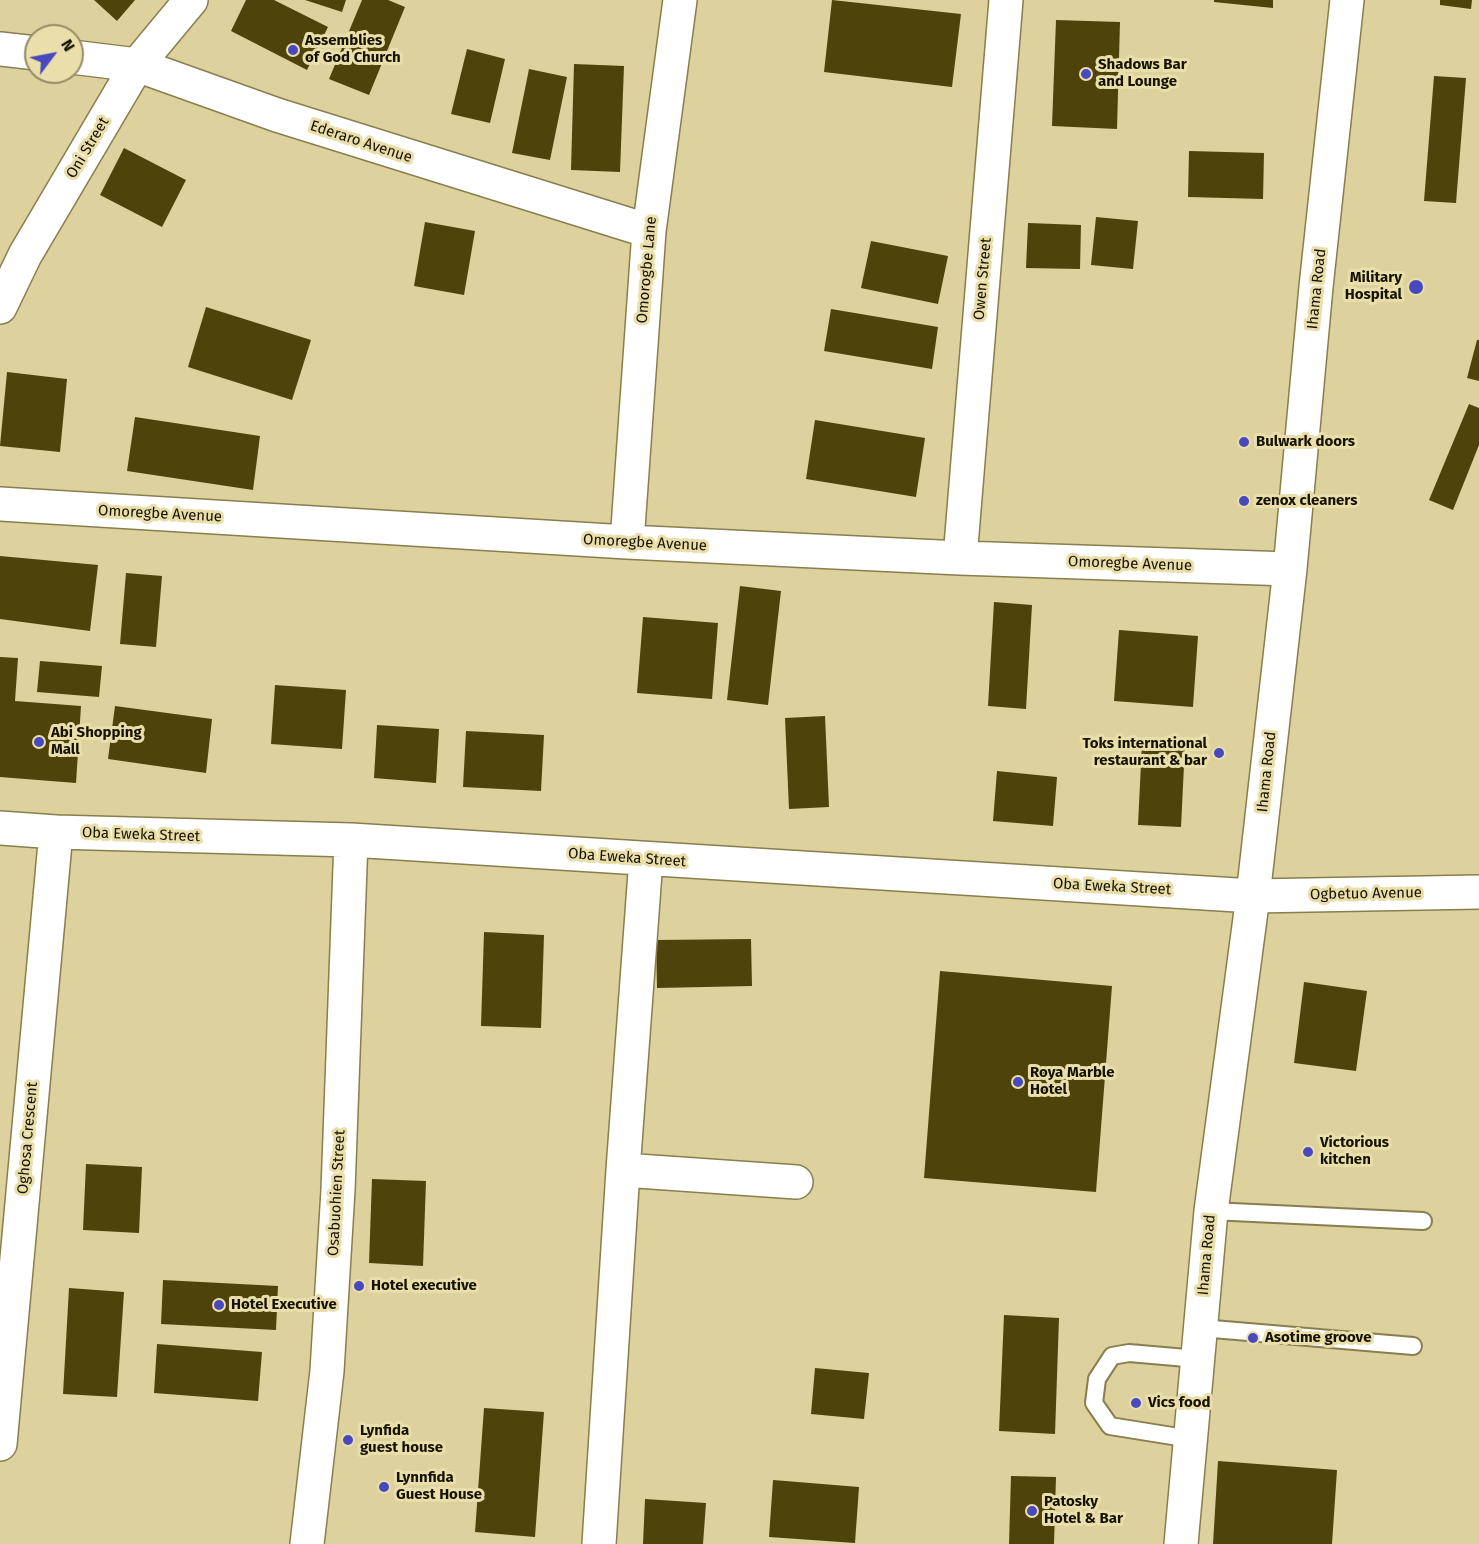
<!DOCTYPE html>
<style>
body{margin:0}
#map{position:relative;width:1479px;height:1544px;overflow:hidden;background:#ddd19d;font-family:"Fira Sans",sans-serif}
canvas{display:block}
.north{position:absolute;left:24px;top:24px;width:60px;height:60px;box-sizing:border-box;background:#eadeaa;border:2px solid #958c66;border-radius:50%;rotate:58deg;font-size:16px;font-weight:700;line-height:24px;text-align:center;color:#161201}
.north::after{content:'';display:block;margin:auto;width:21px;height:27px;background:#4949bf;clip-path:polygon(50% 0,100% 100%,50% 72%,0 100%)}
</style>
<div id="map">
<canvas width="1479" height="1544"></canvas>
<div class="north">N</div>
</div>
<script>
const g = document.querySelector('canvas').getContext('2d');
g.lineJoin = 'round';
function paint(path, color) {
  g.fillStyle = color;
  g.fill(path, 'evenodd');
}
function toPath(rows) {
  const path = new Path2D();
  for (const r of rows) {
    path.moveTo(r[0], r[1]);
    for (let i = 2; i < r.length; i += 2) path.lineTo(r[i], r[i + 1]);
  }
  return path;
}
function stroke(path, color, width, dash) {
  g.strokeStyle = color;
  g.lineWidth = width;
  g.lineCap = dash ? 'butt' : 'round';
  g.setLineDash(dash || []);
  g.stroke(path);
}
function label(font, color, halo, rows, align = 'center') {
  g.font = font + ' "Fira Sans",sans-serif';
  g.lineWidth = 6;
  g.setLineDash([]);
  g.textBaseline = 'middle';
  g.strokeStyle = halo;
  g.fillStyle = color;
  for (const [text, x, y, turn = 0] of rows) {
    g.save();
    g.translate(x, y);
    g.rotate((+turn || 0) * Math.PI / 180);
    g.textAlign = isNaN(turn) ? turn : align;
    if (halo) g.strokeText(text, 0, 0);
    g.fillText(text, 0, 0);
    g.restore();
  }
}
const building = toPath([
 [94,0,135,0,117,21],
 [246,0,274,0,328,27,307,70,231,31],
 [305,0,346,0,342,12],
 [362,0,388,0,405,7,369,95,329,79],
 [832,0,961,14,952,87,824,72],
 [1214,0,1273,0,1273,8,1214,2],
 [1440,0,1472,0,1471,9,1440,5],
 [1056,20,1120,22,1117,129,1052,126],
 [467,49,505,59,490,123,451,114],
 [574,64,624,66,620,172,571,170],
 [529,69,567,77,550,160,512,153],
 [1434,76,1466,78,1456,203,1424,201],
 [124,148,186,180,162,227,100,195],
 [1189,151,1264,153,1263,199,1188,197],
 [1096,217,1138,221,1133,269,1091,265],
 [425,222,475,231,464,295,414,286],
 [1028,223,1081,225,1080,269,1026,268],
 [871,241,948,256,938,304,861,288],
 [206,307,311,340,292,400,188,367],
 [831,309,938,327,932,369,824,351],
 [1477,340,1479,340,1479,381,1467,378],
 [7,372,67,379,60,452,0,446],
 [1469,404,1479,408,1479,445,1453,510,1429,500],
 [135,417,260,436,253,490,127,471],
 [815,420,925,438,916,497,806,479],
 [0,556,98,565,90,631,0,619],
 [126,573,162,576,156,647,120,644],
 [740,586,781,591,768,705,727,700],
 [994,602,1032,605,1026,709,988,706],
 [643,617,718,623,712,699,637,693],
 [1119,630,1198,636,1193,707,1114,701],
 [0,657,18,658,15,701,81,706,76,783,0,777],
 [40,661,102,666,99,697,37,692],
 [275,685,346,690,342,749,271,744],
 [115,706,212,719,206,773,108,759],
 [825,716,829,807,789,809,785,718],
 [377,725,439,729,436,783,374,778],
 [466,731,544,735,541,791,463,787],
 [1142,743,1185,745,1181,827,1138,825],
 [997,771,1057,777,1053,826,993,821],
 [484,932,544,935,541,1028,481,1026],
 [751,939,752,986,657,988,656,940],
 [940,971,1112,986,1096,1192,924,1178],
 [1304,982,1367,991,1356,1071,1294,1063],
 [86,1164,142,1167,139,1233,83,1230],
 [372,1179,426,1181,423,1266,369,1263],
 [163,1280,278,1286,276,1330,161,1324],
 [69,1288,124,1292,117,1397,63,1394],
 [1004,1315,1059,1318,1055,1434,999,1431],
 [157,1344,262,1352,258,1401,154,1393],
 [815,1368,869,1373,864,1419,811,1414],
 [484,1408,544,1412,535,1537,475,1532],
 [1218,1461,1337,1470,1332,1544,1213,1544],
 [1011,1476,1056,1477,1054,1544,1009,1544],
 [773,1480,859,1487,855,1543,769,1537],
 [645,1499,706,1503,703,1544,643,1544]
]);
const lane = toPath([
 [1211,1211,1423,1221],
 [1201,1328,1413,1346],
 [1191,1439,1110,1426,1094,1403,1097,1379,1112,1356,1129,1353,1198,1359]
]);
const street = toPath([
 [0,49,36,53],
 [72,57,137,65,277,115,649,231],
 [0,307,25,255,137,65,191,0],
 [0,504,627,542,960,558,1290,569],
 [627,542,649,231,680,0],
 [960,558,1006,0],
 [0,828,56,832,351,840,1253,896,1479,892],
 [623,1170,796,1182],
 [0,1444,56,832],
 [307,1544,327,1371,338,1190,351,840],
 [599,1544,623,1170,646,859],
 [1181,1544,1211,1211,1253,896,1290,569,1316,287,1347,0]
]);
const markers = [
 [293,50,6,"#4949bf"],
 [1086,74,6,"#4949bf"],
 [1416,287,8,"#4949bf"],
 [1244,442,6,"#4949bf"],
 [1244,501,6,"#4949bf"],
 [39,742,6,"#4949bf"],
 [1219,753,6,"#4949bf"],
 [1018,1082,6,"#4949bf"],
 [1308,1152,6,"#4949bf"],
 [359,1286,6,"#4949bf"],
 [219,1305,6,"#4949bf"],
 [1253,1338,6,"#4949bf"],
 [1136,1403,6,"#4949bf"],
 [348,1440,6,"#4949bf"],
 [384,1487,6,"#4949bf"],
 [1032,1511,6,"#4949bf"]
];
const poiNames = [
 ["Assemblies",305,41],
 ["of God Church",305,58],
 ["Shadows Bar",1098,65],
 ["and Lounge",1098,82],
 ["Military",1402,278,"right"],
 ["Hospital",1402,295,"right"],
 ["Bulwark doors",1256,442],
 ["zenox cleaners",1256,501],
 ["Abi Shopping",51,733],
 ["Mall",51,750],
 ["Toks international",1207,744,"right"],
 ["restaurant & bar",1207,761,"right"],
 ["Roya Marble",1030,1073],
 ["Hotel",1030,1090],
 ["Victorious",1320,1143],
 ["kitchen",1320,1160],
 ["Hotel executive",371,1286],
 ["Hotel Executive",231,1305],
 ["Asotime groove",1265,1338],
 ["Vics food",1148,1403],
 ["Lynfida",360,1431],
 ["guest house",360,1448],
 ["Lynnfida",396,1478],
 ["Guest House",396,1495],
 ["Patosky",1044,1502],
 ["Hotel & Bar",1044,1519]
];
const streetNames = [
 ["Ederaro Avenue",361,142,18],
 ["Oni Street",88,148,-59],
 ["Omorogbe Lane",647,270,-85],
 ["Owen Street",983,279,-85],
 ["Ihama Road",1317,289,-84],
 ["Omoregbe Avenue",160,514,3],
 ["Omoregbe Avenue",645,543,3],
 ["Omoregbe Avenue",1130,564,2],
 ["Ihama Road",1267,772,-84],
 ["Oba Eweka Street",141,835,2],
 ["Oba Eweka Street",627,858,4],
 ["Oba Eweka Street",1112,887,3],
 ["Ogbetuo Avenue",1366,894,-1],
 ["Oghosa Crescent",28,1138,-85],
 ["Osabuohien Street",337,1193,-87],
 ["Ihama Road",1207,1255,-85]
];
paint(building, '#4f430c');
stroke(lane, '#897e4d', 20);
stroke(street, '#897e4d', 36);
stroke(lane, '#fff', 16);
stroke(street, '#fff', 33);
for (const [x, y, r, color] of markers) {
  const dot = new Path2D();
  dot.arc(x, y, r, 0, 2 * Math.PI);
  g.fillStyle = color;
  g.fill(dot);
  stroke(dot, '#eadeaa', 2);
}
label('bold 15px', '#161201', '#eadeaa', poiNames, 'left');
label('15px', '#161201', '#eadeaa', streetNames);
</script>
